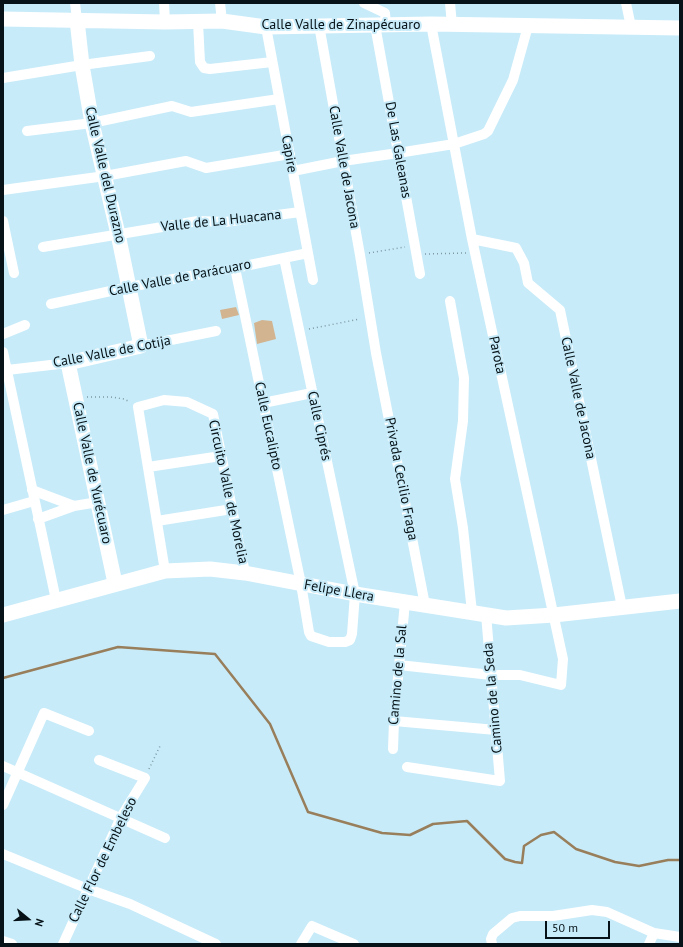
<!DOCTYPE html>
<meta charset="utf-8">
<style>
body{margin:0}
#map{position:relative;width:683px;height:947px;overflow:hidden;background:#c7ebf9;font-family:"PT Sans",sans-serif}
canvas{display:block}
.frame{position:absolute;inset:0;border:4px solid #061217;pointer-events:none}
.north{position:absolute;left:8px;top:899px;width:40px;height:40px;-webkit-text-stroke:3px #c7ebf9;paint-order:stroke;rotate:108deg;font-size:11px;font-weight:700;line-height:16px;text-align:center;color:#061217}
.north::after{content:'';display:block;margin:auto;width:14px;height:18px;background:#061217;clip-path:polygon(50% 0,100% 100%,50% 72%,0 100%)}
.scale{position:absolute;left:545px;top:921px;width:65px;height:18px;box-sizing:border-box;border:2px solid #061217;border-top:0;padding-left:5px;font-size:12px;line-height:14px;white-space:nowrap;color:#061217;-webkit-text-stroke:3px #c7ebf9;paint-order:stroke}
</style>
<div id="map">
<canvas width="683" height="947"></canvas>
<div class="frame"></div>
<div class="north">N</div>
<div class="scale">50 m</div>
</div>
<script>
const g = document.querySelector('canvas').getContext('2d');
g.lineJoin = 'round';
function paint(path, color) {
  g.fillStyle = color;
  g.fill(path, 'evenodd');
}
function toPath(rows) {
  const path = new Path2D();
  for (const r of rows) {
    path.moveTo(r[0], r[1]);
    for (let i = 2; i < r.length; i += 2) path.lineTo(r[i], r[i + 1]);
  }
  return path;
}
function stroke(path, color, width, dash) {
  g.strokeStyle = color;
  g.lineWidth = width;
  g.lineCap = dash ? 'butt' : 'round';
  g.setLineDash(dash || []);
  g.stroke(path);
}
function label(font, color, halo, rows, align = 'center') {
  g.font = font + ' "PT Sans",sans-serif';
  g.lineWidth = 4;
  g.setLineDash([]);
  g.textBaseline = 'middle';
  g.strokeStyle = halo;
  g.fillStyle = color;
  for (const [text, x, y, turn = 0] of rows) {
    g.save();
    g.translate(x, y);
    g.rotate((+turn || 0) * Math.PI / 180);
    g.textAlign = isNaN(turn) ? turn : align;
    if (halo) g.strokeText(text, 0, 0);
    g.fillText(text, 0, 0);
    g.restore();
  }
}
const green = toPath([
 [236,307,239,315,222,319,220,310],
 [262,320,272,321,276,339,257,344,254,323]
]);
const stream = toPath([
 [3,678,118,647,215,654,270,724,308,812,382,833,410,835,433,824,467,821,505,859,515,862,522,863,524,846,541,835,554,832,576,849,615,862,639,866,668,860,680,860]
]);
const path = toPath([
 [369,253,405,247],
 [425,254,466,253],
 [309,329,360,319],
 [87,397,111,397,124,399,130,402],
 [149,769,161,744]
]);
const street = toPath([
 [75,3,77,20],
 [164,3,165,22],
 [220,3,222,21],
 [364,3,385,13,386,24],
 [450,3,452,25],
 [626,3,631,27],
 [198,22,200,62,204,68,210,69,272,62],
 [319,25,360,255,376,353,425,605],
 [375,25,420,274],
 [266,27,313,280],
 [3,78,82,65,150,56],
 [27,131,92,123,172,106,191,112,279,99],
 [293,171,343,161,398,153,454,144,484,134,488,131,513,80,528,26],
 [3,190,105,176,186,161,206,168,290,154],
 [3,221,14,273],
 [472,239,516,248,524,263,528,283,560,310,622,607],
 [43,247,198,221,225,222,300,212],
 [235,268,301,584,309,632,311,636,329,642,345,642,350,640,352,634,355,594,284,258],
 [450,301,464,378,463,421,455,479,463,528,472,612],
 [51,304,129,287,235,268,308,253],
 [3,334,25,325],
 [141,346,216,331],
 [3,352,56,600],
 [7,370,68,363],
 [263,403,312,393],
 [148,467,221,456],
 [32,490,74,506],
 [3,510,34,501],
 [38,519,74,506,98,502],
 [157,521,232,509],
 [165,571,138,407,164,400,187,402,213,414,245,573],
 [399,665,491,675,520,675,561,685,563,659,472,239,431,24],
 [394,721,496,730],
 [393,749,394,721,405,602],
 [3,766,165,838],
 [407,767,500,781,486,614],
 [3,805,44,713,89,731],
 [3,854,88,889,130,904,216,944],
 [3,941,12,944],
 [63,944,121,817,145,778,99,760],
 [301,944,312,926,354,944],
 [492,944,491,939,493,934,512,918,520,916,553,916,592,910,607,912,654,933,680,937],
 [649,944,654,933]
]);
const secondary = toPath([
 [3,19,165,22,222,21,266,27,431,24,680,28],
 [77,20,82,65,92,123,118,234,141,346,68,363,115,583],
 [3,615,165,571,210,569,245,573,355,594,506,618,554,615,680,601]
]);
const streetNames = [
 ["Calle Valle de Zinapécuaro",341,25],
 ["De Las Galeanas",398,150,80],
 ["Capire",289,154,80],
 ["Calle Valle de Jacona",344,167,80],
 ["Calle Valle del Durazno",105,175,77],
 ["Valle de La Huacana",221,221,-6],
 ["Calle Valle de Parácuaro",180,278,-11],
 ["Calle Valle de Cotija",112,352,-11],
 ["Parota",497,355,78],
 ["Calle Valle de Jacona",578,398,78],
 ["Calle Eucalipto",268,426,78],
 ["Calle Ciprés",319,426,78],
 ["Calle Valle de Yurécuaro",92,473,78],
 ["Privada Cecilio Fraga",401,479,79],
 ["Circuito Valle de Morelia",228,492,78],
 ["Felipe Llera",339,591,10],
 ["Camino de la Sal",398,675,-85],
 ["Camino de la Seda",493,698,-95],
 ["Calle Flor de Embeleso",103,860,-64]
];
paint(green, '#d2b491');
stroke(stream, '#987e5b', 2.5);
stroke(path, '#7e99a3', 1.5, [1, 3]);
stroke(street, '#fff', 10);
stroke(secondary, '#fff', 15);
label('14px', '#061217', '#c7ebf9', streetNames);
</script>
